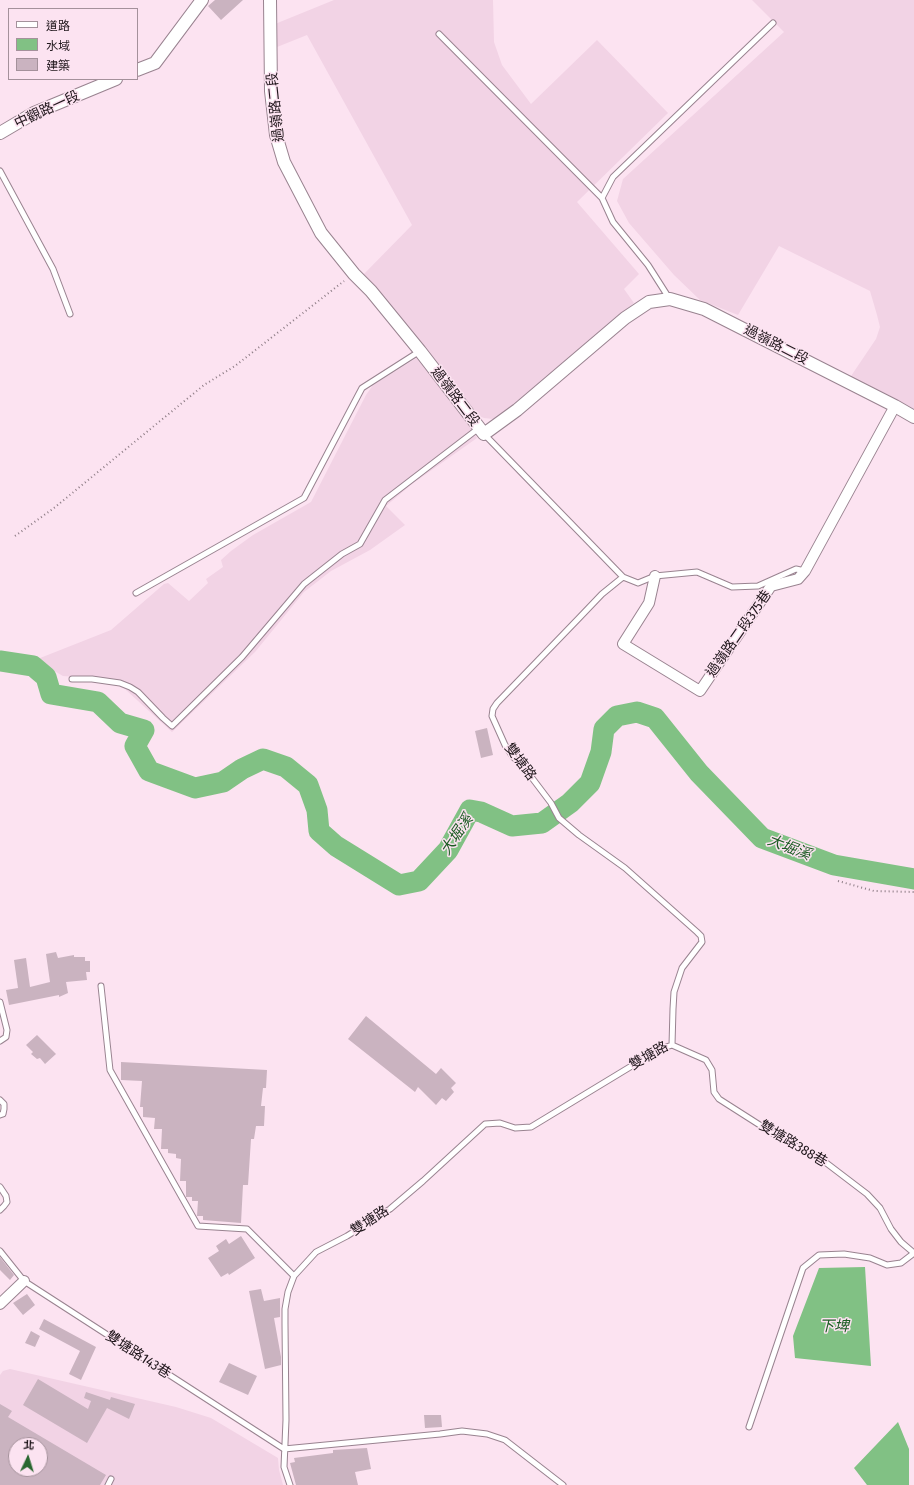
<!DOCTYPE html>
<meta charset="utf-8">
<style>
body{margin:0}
#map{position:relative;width:914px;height:1485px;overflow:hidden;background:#fce3f1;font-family:"Fira Sans Condensed","Noto Sans TC",sans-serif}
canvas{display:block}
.legend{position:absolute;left:8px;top:8px;width:130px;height:72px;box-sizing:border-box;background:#fce3f1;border:1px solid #a4919b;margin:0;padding:5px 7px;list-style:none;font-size:12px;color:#1f161b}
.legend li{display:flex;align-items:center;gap:8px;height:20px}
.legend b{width:20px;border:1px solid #a4919b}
.north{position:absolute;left:8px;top:1437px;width:40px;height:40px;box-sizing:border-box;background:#fce3f1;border:1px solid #a4919b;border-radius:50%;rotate:4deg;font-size:11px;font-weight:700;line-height:16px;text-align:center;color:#1f161b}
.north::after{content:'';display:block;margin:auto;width:14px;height:18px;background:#29672f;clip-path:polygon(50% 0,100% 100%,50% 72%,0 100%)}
</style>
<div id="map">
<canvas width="914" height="1485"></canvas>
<ul class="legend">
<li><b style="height:5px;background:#fff"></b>道路</li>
<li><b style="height:11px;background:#81c184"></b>水域</li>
<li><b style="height:11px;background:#cab3c0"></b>建築</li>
</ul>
<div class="north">北</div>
</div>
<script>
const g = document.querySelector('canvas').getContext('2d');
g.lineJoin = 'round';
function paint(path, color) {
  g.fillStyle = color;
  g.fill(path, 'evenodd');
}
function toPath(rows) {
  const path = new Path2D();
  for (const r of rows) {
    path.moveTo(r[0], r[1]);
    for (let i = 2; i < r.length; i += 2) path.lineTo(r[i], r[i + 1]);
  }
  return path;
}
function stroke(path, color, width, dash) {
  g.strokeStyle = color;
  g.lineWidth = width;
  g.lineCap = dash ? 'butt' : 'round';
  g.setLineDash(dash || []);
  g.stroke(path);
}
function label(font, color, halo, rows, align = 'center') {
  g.font = font + ' "Fira Sans Condensed","Noto Sans TC",sans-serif';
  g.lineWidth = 3;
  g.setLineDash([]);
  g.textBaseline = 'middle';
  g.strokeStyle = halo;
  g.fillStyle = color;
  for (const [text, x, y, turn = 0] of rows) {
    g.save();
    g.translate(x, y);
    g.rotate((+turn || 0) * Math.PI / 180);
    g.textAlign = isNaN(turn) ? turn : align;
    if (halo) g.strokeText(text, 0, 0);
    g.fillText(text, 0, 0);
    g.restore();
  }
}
const built = toPath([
 [334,0,493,0,494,42,502,65,531,104,597,40,668,113,577,202,639,274,624,289,634,303,504,412,493,419,484,418,479,416,473,410,434,360,363,275,412,225,307,35,277,47,275,24],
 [752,0,914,0,914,410,849,379,876,339,880,327,877,315,870,291,779,246,738,315,700,300,674,275,629,223,617,201,623,179,784,32],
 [418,357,470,423,477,438,412,484,386,506,405,525,370,550,331,571,304,592,255,652,172,732,115,680,63,676,35,660,111,630,164,584,168,583,189,601,208,583,206,579,223,567,221,560,231,551,253,535,311,502,366,395,373,385],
 [10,1369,176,1407,211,1418,278,1458,279,1470,283,1485,0,1485,0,1375,3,1371],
 [16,1445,40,1445,40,1469,16,1469]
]);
const water = toPath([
 [865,1267,871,1366,795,1358,793,1336,819,1268],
 [898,1422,909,1449,909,1485,867,1485,854,1468]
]);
const river = toPath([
 [0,661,33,666,46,677,51,694,98,702,120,723,144,730,135,746,149,771,195,788,223,782,242,769,263,759,286,767,308,785,317,810,319,831,336,846,399,885,419,881,448,850,470,810,481,812,512,826,542,823,570,803,590,783,601,752,604,729,617,716,637,712,655,718,699,773,762,838,834,865,914,879]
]);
const building = toPath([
 [215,0,243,0,221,20,208,6],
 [487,728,493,755,481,758,475,731],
 [56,952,58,958,74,955,74,957,85,957,85,961,90,961,90,972,86,972,87,980,66,982,68,993,59,997,59,995,9,1005,6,990,18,988,14,960,26,958,30,987,50,982,46,954],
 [366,1016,436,1074,441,1068,456,1083,451,1088,454,1092,446,1101,442,1098,436,1105,418,1087,415,1092,348,1039],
 [37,1035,56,1054,45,1064,40,1058,37,1059,31,1054,33,1052,26,1045],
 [121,1062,267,1070,266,1088,263,1088,261,1106,265,1106,264,1126,256,1126,254,1139,251,1139,248,1185,243,1185,241,1223,203,1220,203,1216,197,1216,198,1201,192,1201,192,1197,186,1197,186,1181,180,1181,181,1159,176,1158,176,1154,168,1153,168,1149,161,1149,162,1129,154,1129,155,1118,143,1117,143,1107,140,1107,142,1081,121,1080],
 [241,1236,255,1258,229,1275,228,1273,221,1277,208,1258,219,1251,216,1246,226,1239,229,1244],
 [0,1257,14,1275,10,1280,0,1270],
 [261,1289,264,1301,280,1298,280,1317,274,1318,281,1357,281,1365,265,1369,249,1291],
 [27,1294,35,1305,23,1315,13,1303],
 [44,1319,96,1347,81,1380,69,1374,80,1351,39,1329],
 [31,1331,40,1336,35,1347,25,1343],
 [229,1363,257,1376,248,1395,219,1382],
 [38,1379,88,1409,91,1401,84,1398,86,1392,110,1400,111,1397,135,1404,129,1419,107,1408,87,1443,23,1405],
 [0,1404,12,1411,8,1417,106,1475,100,1485,0,1485],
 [16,1445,40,1445,40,1469,16,1469],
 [424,1415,441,1415,442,1427,425,1428],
 [367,1448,371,1469,355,1472,358,1485,296,1485,290,1463,295,1462,294,1458,333,1453,333,1450]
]);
const path = toPath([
 [15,536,54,508,204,385,235,366,344,281],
 [838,881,874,891,914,892]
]);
const service = toPath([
 [439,34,602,198],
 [0,171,53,269,70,314],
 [669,298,648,265,613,222,602,198,613,177,773,23],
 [485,435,623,577,638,583,655,576,697,572,732,587,758,586,796,569,805,571],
 [136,593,304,498,362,388,420,351],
 [72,679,92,679,120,683,130,687,138,692,163,718,172,726,242,657,304,584,342,554,360,544,385,500,479,428],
 [101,986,110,1070,198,1226,247,1229,294,1276],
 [0,1002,7,1030,6,1037,0,1041],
 [672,1045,706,1060,712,1070,714,1092,719,1099,777,1136,825,1162,867,1194,880,1208,891,1229,901,1242,914,1253],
 [0,1100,4,1104,4,1109,3,1114,0,1115],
 [0,1187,6,1196,7,1202,4,1206,0,1210],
 [0,1251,24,1281,284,1449],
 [749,1427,803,1268,819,1255,844,1254,870,1258,887,1265,901,1263,914,1253],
 [284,1449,440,1434,462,1431,487,1434,505,1440,563,1485],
 [108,1485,111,1479],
 [290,1485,284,1467,286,1420,285,1324,285,1309,288,1292,294,1276,316,1252,347,1236,390,1209,423,1181,485,1124,500,1123,515,1128,531,1127,658,1050,672,1045,673,1009,674,992,682,968,702,942,701,936,697,932,625,868,579,835,559,818,551,803,523,766,513,757,505,745,492,716,493,709,497,703,580,617,602,594,623,577]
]);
const minor = toPath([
 [655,576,649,603,623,644,700,691,771,586,798,579,805,571,895,406],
 [0,1304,24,1281]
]);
const tertiary = toPath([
 [270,0,271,91,276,135,284,162,321,233,354,274,371,291,420,351,484,434,517,410,625,318,649,302,670,299,704,309,895,406,914,417],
 [137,70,155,63,202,0],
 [0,133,34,113,116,79]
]);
const streetNames = [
 ["過嶺路二段",276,107,-96],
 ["中觀路一段",47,110,-25],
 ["過嶺路二段",776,345,27],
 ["過嶺路二段",455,397,53],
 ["過嶺路二段375巷",739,634,-55],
 ["雙塘路",520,762,53],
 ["雙塘路",649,1056,-30],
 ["雙塘路388巷",793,1144,31],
 ["雙塘路",370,1221,-33],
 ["雙塘路143巷",138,1355,33]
];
const waterNames = [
 ["大堀溪",457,835,-56],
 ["大堀溪",789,848,21],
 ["下埤",834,1327]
];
paint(built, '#f2d3e5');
paint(water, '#81c184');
stroke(river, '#81c184', 21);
paint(building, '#cab3c0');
stroke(service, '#998390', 7);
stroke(minor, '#998390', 12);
stroke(tertiary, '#998390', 14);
stroke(path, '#8e7d86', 2, [1, 3]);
stroke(service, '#fff', 5);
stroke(minor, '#fff', 10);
stroke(tertiary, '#fff', 12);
label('14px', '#1f161b', '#fce3f1', streetNames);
label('italic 15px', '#1c5d24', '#fce3f1', waterNames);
</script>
